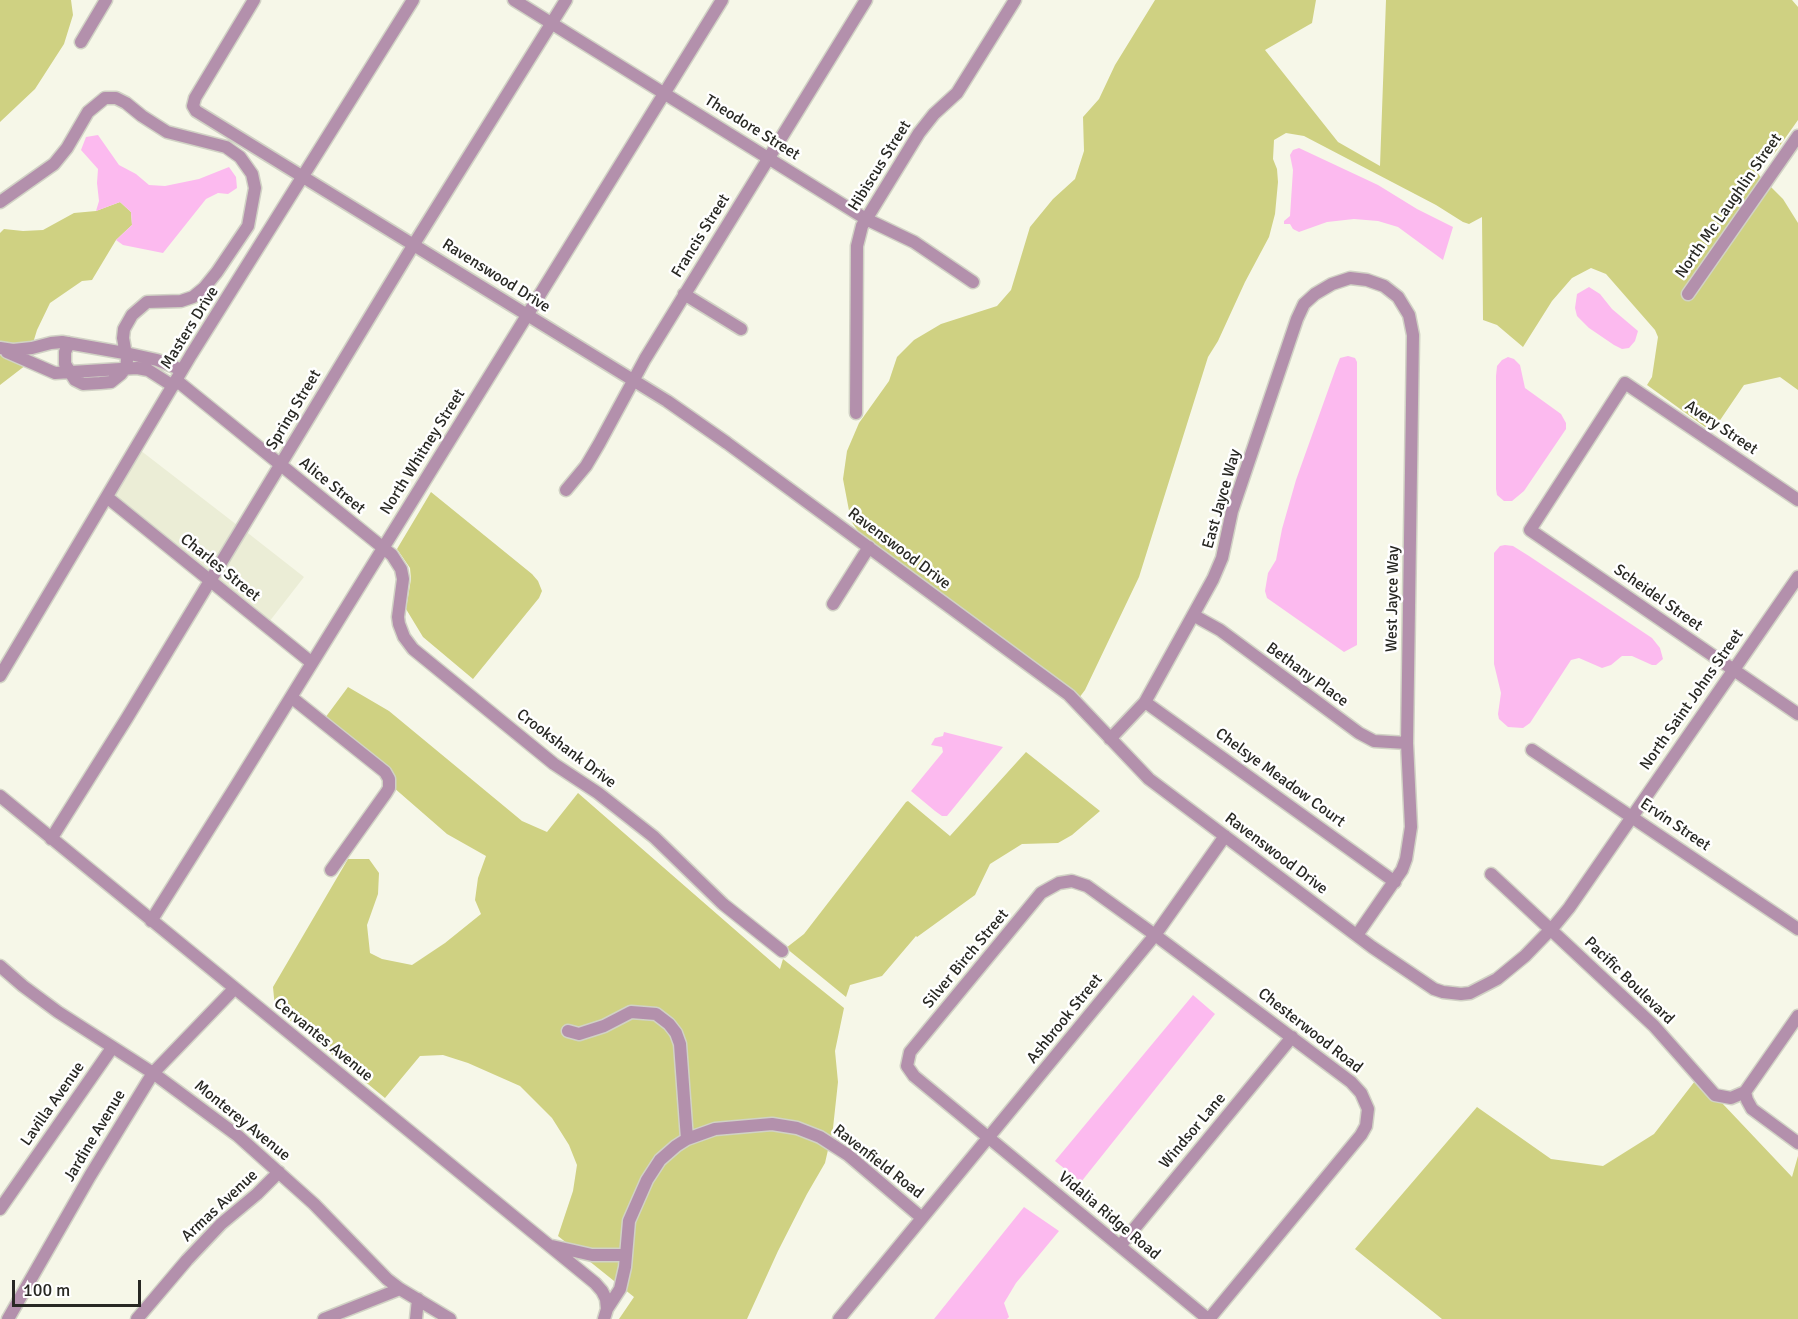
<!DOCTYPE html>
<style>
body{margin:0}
#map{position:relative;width:1798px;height:1319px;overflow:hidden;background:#f6f7e8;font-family:Signika,sans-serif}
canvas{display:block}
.scale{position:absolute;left:12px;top:1280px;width:129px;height:27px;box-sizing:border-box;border:3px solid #282823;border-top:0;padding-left:8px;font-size:18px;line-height:21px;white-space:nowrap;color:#282823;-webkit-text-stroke:4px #fff;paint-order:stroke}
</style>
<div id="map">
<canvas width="1798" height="1319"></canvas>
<div class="scale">100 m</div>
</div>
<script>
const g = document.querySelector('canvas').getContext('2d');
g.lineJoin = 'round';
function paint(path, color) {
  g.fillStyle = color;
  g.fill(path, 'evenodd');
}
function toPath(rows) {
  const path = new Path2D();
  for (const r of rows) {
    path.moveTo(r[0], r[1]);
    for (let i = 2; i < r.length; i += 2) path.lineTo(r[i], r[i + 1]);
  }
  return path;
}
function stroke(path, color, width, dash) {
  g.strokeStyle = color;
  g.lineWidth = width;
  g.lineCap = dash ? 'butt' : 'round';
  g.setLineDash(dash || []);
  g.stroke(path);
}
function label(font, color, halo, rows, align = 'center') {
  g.font = font + ' Signika,sans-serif';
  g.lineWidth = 5;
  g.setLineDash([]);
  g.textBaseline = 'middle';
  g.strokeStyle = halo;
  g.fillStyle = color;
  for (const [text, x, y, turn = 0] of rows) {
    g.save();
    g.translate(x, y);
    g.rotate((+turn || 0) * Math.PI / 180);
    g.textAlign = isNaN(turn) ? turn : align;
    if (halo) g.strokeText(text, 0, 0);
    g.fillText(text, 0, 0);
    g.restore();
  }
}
const built = toPath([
 [140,450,237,525,208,573,114,496],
 [244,530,304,577,269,622,215,579]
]);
const green = toPath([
 [0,0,71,0,73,15,64,44,35,89,0,122],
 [1155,0,1316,0,1312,23,1265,50,1338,142,1380,166,1386,0,1792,0,1798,7,1798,120,1774,154,1756,163,1750,162,1762,179,1681,296,1689,301,1769,185,1783,199,1798,223,1798,390,1780,377,1744,385,1712,432,1647,385,1652,377,1658,337,1655,330,1606,274,1591,268,1572,278,1552,301,1523,347,1497,325,1483,320,1482,217,1469,224,1463,222,1436,205,1304,136,1286,133,1274,140,1273,159,1277,169,1278,182,1275,214,1269,237,1245,282,1218,341,1208,357,1139,577,1085,690,1079,698,861,535,851,521,843,479,847,451,859,423,889,381,897,357,914,340,941,324,997,306,1011,290,1030,227,1053,199,1075,179,1084,151,1083,117,1099,99,1115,65],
 [120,202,131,212,132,225,116,240,92,280,82,281,50,303,37,330,33,343,14,345,0,343,0,233,4,229,23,231,43,230,74,213,96,211],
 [0,355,26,365,0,385],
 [431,492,532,574,538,581,542,591,539,598,473,679,423,637,406,609,411,579,410,568,397,549],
 [348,687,389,711,522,821,547,832,578,793,780,969,783,959,844,1008,835,1051,838,1082,833,1128,825,1163,807,1194,778,1251,747,1319,619,1319,634,1297,558,1236,573,1191,577,1165,569,1145,552,1118,520,1086,468,1063,443,1055,420,1056,385,1098,275,1008,273,987,348,859,369,859,379,873,378,894,367,925,370,953,382,959,412,965,445,943,481,914,475,900,478,878,486,856,447,834,393,787,325,718],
 [1026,752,1100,811,1072,835,1058,843,1022,844,990,864,975,895,917,937,916,936,882,976,850,985,846,997,786,948,804,934,906,802,908,801,950,836],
 [1695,1081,1712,1099,1722,1103,1792,1177,1798,1156,1798,1319,1442,1319,1355,1249,1477,1107,1551,1159,1603,1166,1654,1134]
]);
const water = toPath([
 [98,135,119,165,136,174,149,185,165,186,199,179,229,167,236,177,237,188,228,194,218,193,206,199,163,253,123,245,116,240,132,225,131,212,120,202,96,211,99,201,97,183,98,169,81,150,86,137],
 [1299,148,1378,185,1417,209,1453,227,1443,260,1398,227,1378,221,1354,219,1327,222,1299,232,1293,229,1290,224,1284,224,1284,221,1290,216,1293,170,1290,155,1293,150],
 [1589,287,1600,294,1612,309,1638,331,1635,341,1629,348,1622,349,1614,345,1589,328,1577,316,1575,308,1577,294],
 [1348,356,1355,358,1357,362,1357,645,1344,652,1267,598,1265,591,1268,573,1276,560,1282,529,1296,480,1336,368,1340,358],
 [1508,357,1514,359,1520,365,1525,388,1561,414,1566,423,1566,429,1524,491,1512,501,1504,501,1497,495,1496,489,1496,376,1497,366,1502,360],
 [1505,545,1513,546,1529,556,1652,638,1660,648,1663,659,1656,665,1652,665,1632,656,1622,656,1611,665,1602,668,1579,658,1571,660,1530,723,1523,728,1508,727,1499,719,1498,714,1501,693,1494,664,1494,553,1500,546],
 [944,732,1003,747,947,816,942,816,935,811,911,791,943,752,942,747,931,745,935,738,943,736],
 [1193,995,1215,1014,1081,1182,1055,1161],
 [1024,1207,1059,1231,1016,1283,1004,1303,1009,1317,1007,1319,934,1319]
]);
const minor = toPath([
 [254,0,195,98,193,106,196,111,667,401,727,443,1069,695,1149,779,1372,947,1434,989,1443,992,1461,994,1470,993,1497,979,1525,956,1555,925,1569,908,1798,577],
 [514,0,866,219,914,242,973,282],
 [81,42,106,0],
 [0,202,54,164,67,148,88,112,105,98,116,98,126,103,142,116,167,132,226,147,240,157,252,174,255,188,248,226,217,272,204,288,193,297,181,301,147,302,132,315,124,329,123,338,127,360,126,368,121,374,111,382,100,383,83,384,75,380,65,364,65,352,69,343],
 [684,294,741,329],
 [1688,294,1798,136],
 [0,348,13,350,32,348,51,343,62,342,130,354,157,360,182,370],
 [7,352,55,373,137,368,148,370,173,386],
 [176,380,392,555,401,569,403,579,398,617,399,624,404,637,413,649,554,764,598,793,654,837,723,904,782,951],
 [856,413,857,246,862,226,919,133,934,114,957,93,1015,0],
 [566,490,586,466,599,444,645,359,866,0],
 [108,498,312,663],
 [1798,500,1625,383,1530,530,1798,714],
 [833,604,869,547],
 [1193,615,1220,630,1359,733,1374,741,1407,743],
 [0,676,191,355,413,0],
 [291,697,385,772,389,779,389,788,386,793,331,870],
 [1145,702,1395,882],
 [1110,739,1145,702,1213,579,1222,558,1232,511,1297,319,1304,304,1315,294,1332,284,1350,278,1367,280,1384,286,1398,297,1409,315,1413,335,1407,743,1411,827,1406,859,1402,870,1357,935],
 [1532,750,1798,929],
 [0,796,595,1283,602,1291,606,1299,607,1309,604,1319],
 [51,839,127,718,414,244,566,0],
 [1491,874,1654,1026,1715,1095,1731,1098,1745,1092,1798,1016],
 [151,921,236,786,722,0],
 [0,966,23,986,58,1012,153,1073,238,1136,314,1204,387,1279,400,1289,450,1319],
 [568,1031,579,1034,604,1026,631,1012,656,1014,669,1024,676,1033,680,1044,687,1139],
 [1745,1092,1747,1100,1752,1109,1798,1143],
 [0,1209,112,1048],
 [552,1246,592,1255,625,1255],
 [1120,1246,1292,1037],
 [607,1309,620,1289,625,1267,629,1221,647,1180,660,1160,676,1146,687,1139,715,1129,772,1124,797,1128,820,1137,848,1155,922,1218],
 [8,1319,90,1176,153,1073,234,989],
 [137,1319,187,1260,221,1224,257,1194,279,1172],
 [324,1319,400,1289],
 [416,1319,418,1299],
 [839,1319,1155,935,1225,836],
 [1208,1319,914,1076,907,1066,910,1052,1041,893,1059,883,1072,881,1087,886,1155,935,1351,1082,1361,1093,1368,1109,1366,1126,1361,1135,1209,1319]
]);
const streetNames = [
 ["Theodore Street",752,128,32],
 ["Hibiscus Street",880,166,-58],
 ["North Mc Laughlin Street",1729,206,-55],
 ["Francis Street",701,236,-58],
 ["Ravenswood Drive",496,276,32],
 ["Masters Drive",190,328,-58],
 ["Spring Street",294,410,-59],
 ["Avery Street",1721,428,34],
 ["North Whitney Street",423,452,-58],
 ["Alice Street",332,486,39],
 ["East Jayce Way",1222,499,-74],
 ["Ravenswood Drive",899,549,37],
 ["Charles Street",220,568,39],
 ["Scheidel Street",1658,598,35],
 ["West Jayce Way",1393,599,-89],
 ["Bethany Place",1307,675,36],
 ["North Saint Johns Street",1692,700,-55],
 ["Crookshank Drive",566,749,37],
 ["Chelsye Meadow Court",1280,778,36],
 ["Ervin Street",1675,825,34],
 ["Ravenswood Drive",1276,854,37],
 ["Silver Birch Street",966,959,-50],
 ["Pacific Boulevard",1629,981,44],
 ["Ashbrook Street",1065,1019,-51],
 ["Chesterwood Road",1310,1031,38],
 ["Cervantes Avenue",323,1040,39],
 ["Lavilla Avenue",53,1104,-55],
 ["Monterey Avenue",242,1121,39],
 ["Windsor Lane",1193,1131,-50],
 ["Jardine Avenue",95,1136,-59],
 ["Ravenfield Road",878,1162,38],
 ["Armas Avenue",220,1206,-43],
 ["Vidalia Ridge Road",1109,1216,40]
];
paint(built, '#ebedd6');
paint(green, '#cfd182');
paint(water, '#fcbaef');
stroke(minor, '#d1d2c5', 15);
stroke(minor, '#b390ac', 12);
label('16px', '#282823', '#fff', streetNames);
</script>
